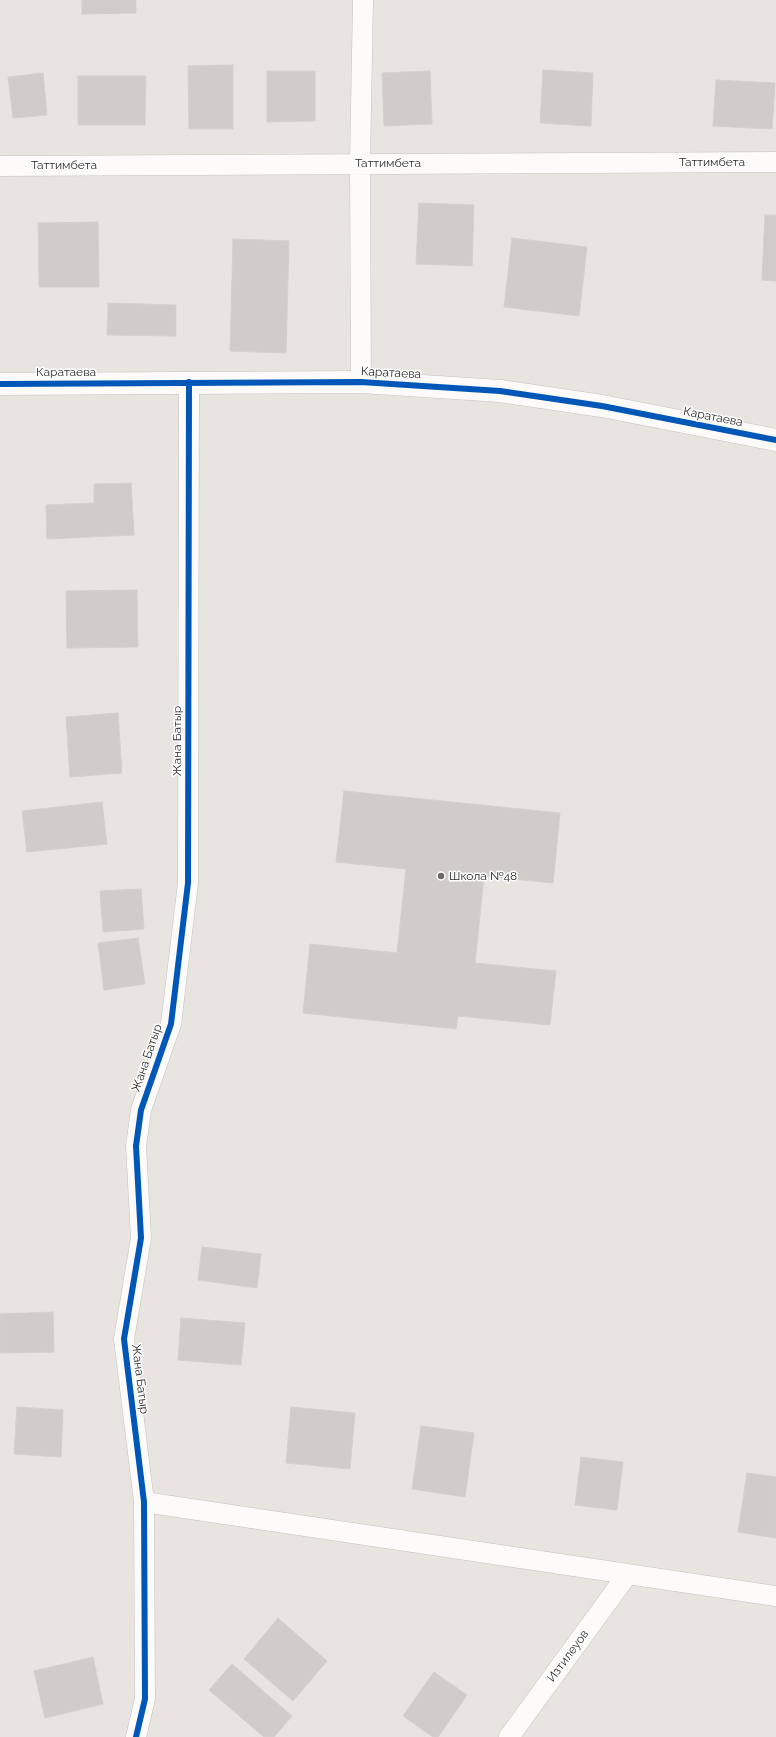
<!DOCTYPE html>
<meta charset="utf-8">
<style>
body{margin:0}
canvas{display:block;background:#e8e4e0}
</style>
<canvas width="776" height="1737"></canvas>
<script>
const g = document.querySelector('canvas').getContext('2d');
g.lineJoin = 'round';
function paint(path, color) {
  g.fillStyle = color;
  g.fill(path, 'evenodd');
}
function toPath(rows) {
  const path = new Path2D();
  for (const r of rows) {
    path.moveTo(r[0], r[1]);
    for (let i = 2; i < r.length; i += 2) path.lineTo(r[i], r[i + 1]);
  }
  return path;
}
function stroke(path, color, width, dash) {
  g.strokeStyle = color;
  g.lineWidth = width;
  g.lineCap = dash ? 'butt' : 'round';
  g.setLineDash(dash || []);
  g.stroke(path);
}
function label(font, color, halo, rows, align = 'center') {
  g.font = font + ' Raleway,sans-serif';
  g.lineWidth = 3;
  g.setLineDash([]);
  g.textBaseline = 'middle';
  g.strokeStyle = halo;
  g.fillStyle = color;
  for (const [text, x, y, turn = 0] of rows) {
    g.save();
    g.translate(x, y);
    g.rotate((+turn || 0) * Math.PI / 180);
    g.textAlign = isNaN(turn) ? turn : align;
    if (halo) g.strokeText(text, 0, 0);
    g.fillText(text, 0, 0);
    g.restore();
  }
}
const building = toPath([
 [82,0,136,0,136,13,82,14,82,0],
 [233,65,233,129,189,129,188,66,233,65],
 [543,70,593,73,591,126,540,123,543,70],
 [267,71,315,71,315,121,267,122,267,71],
 [430,71,432,124,384,126,382,73,430,71],
 [43,73,47,115,13,118,8,77,43,73],
 [78,76,146,76,145,125,78,125,78,76],
 [716,80,775,83,772,129,713,126,716,80],
 [419,203,474,205,472,266,416,264,419,203],
 [765,215,776,215,776,281,762,280,765,215],
 [98,222,99,287,39,287,38,223,98,222],
 [512,238,587,247,579,316,504,307,512,238],
 [233,239,289,241,286,353,230,351,233,239],
 [108,303,176,305,176,336,107,335,108,303],
 [131,483,134,535,47,539,46,505,94,503,94,484,131,483],
 [137,590,138,647,67,648,66,591,137,590],
 [118,713,122,773,70,777,66,717,118,713],
 [344,791,560,813,553,883,484,876,475,963,556,971,550,1025,458,1016,456,1029,303,1013,310,944,397,953,406,869,336,862,344,791],
 [102,802,107,844,27,852,22,811,102,802],
 [141,889,144,929,103,932,100,891,141,889],
 [138,938,145,984,104,990,98,943,138,938],
 [202,1247,261,1254,257,1288,198,1280,202,1247],
 [53,1312,54,1352,0,1353,0,1314,53,1312],
 [181,1318,245,1323,241,1365,178,1360,181,1318],
 [17,1407,63,1410,61,1457,14,1454,17,1407],
 [291,1407,355,1413,350,1469,286,1463,291,1407],
 [421,1426,474,1433,465,1497,412,1489,421,1426],
 [581,1457,623,1462,617,1510,575,1505,581,1457],
 [747,1473,776,1477,776,1538,738,1532,747,1473],
 [278,1618,327,1661,293,1701,244,1659,278,1618],
 [93,1657,103,1704,45,1718,34,1671,93,1657],
 [232,1664,292,1716,274,1737,264,1737,209,1690,232,1664],
 [434,1672,467,1695,438,1737,433,1737,403,1716,434,1672]
]);
const street = toPath([
 [0,166,776,162],
 [361,382,360,163,363,0],
 [144,1502,776,1596],
 [136,1737,145,1699,144,1502,124,1339,141,1238,136,1146,141,1110,171,1024,188,883,189,382],
 [509,1737,627,1575]
]);
const secondary = toPath([
 [0,384,361,382,500,391,602,406,776,440]
]);
const cycleway = toPath([
 [0,384,361,382,500,391,602,406,776,440],
 [136,1737,145,1699,144,1502,124,1339,141,1238,136,1146,141,1110,171,1024,188,883,189,382]
]);
const markers = [
 [441,876,4,"#6c6b6a"]
];
const streetNames = [
 ["Таттимбета",712,162],
 ["Таттимбета",388,163],
 ["Таттимбета",64,165],
 ["Каратаева",66,372],
 ["Каратаева",391,373,3],
 ["Каратаева",713,417,11],
 ["Жана Батыр",177,741,-90],
 ["Жана Батыр",147,1058,-71],
 ["Жана Батыр",140,1379,83],
 ["Изтилеуов",568,1656,-54]
];
const poiNames = [
 ["Школа №48",449,876]
];
paint(building, '#cfccca');
stroke(building, '#d3d0cc', 1);
stroke(street, '#c2c1c1', 21);
stroke(secondary, '#c2c1c1', 23);
stroke(street, '#fcfbfa', 20);
stroke(secondary, '#fcfbfa', 22);
stroke(cycleway, '#0057b8', 6);
for (const [x, y, r, color] of markers) {
  const dot = new Path2D();
  dot.arc(x, y, r, 0, 2 * Math.PI);
  g.fillStyle = color;
  g.fill(dot);
  stroke(dot, '#fff', 1.5);
}
label('12px', '#2a2a2a', '#fff', streetNames);
label('12px', '#2a2a2a', '#fff', poiNames, 'left');
</script>
